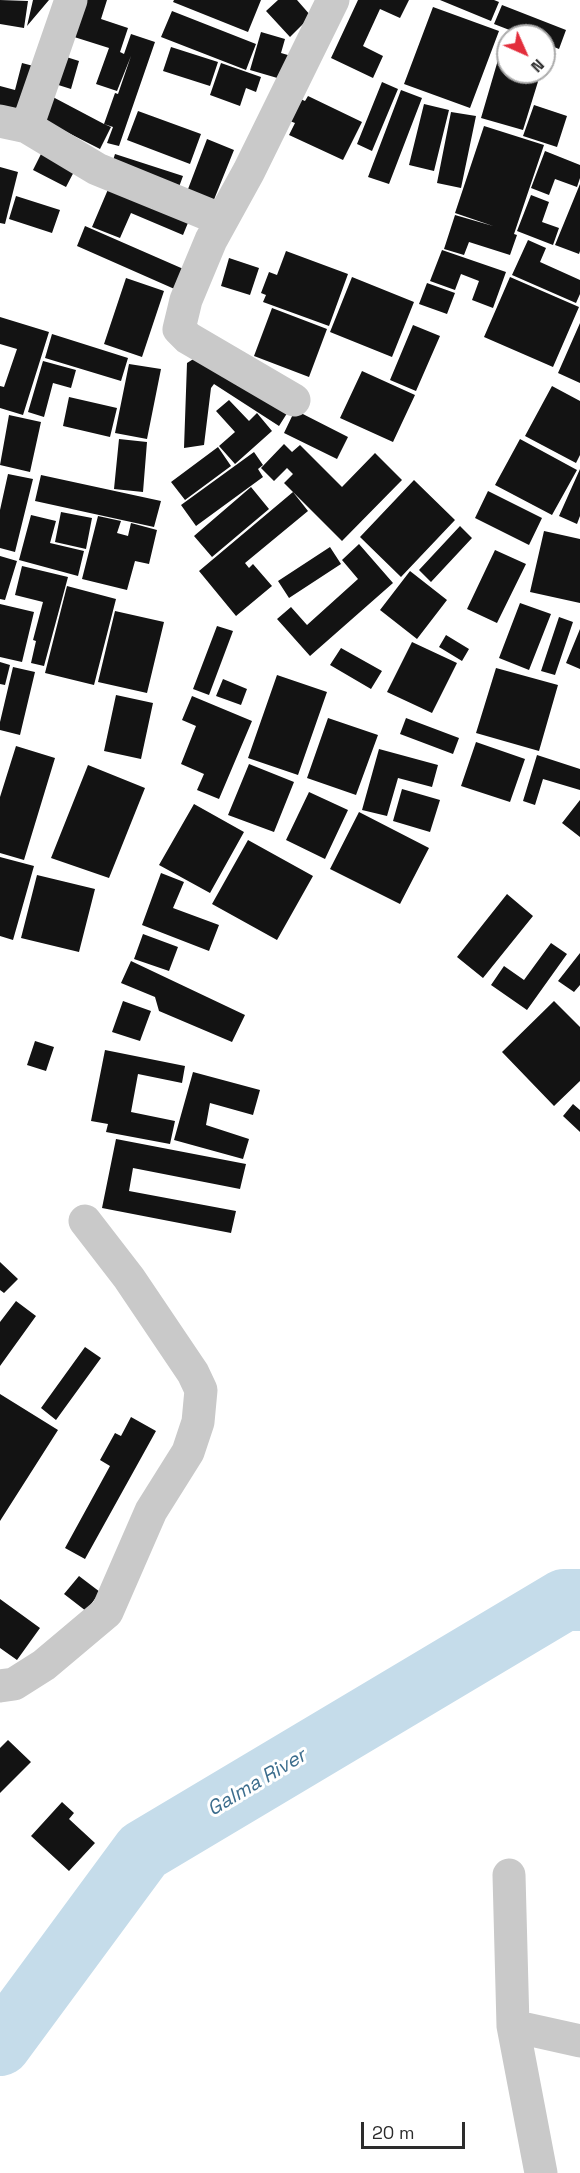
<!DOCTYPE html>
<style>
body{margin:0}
#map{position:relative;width:580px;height:2173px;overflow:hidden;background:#fff;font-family:"Space Grotesk",sans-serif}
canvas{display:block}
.north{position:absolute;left:496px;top:24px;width:60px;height:60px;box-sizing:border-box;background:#fff;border:2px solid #ababab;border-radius:50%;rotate:135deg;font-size:16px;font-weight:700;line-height:24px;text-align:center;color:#2c2c2c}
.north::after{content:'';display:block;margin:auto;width:21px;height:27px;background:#e32e3c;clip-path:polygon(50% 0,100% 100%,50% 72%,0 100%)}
.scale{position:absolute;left:361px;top:2122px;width:104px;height:27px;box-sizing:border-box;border:3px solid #2c2c2c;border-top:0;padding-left:8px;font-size:18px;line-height:21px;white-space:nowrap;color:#2c2c2c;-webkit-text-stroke:4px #fff;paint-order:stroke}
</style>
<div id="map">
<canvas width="580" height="2173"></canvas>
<div class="north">N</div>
<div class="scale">20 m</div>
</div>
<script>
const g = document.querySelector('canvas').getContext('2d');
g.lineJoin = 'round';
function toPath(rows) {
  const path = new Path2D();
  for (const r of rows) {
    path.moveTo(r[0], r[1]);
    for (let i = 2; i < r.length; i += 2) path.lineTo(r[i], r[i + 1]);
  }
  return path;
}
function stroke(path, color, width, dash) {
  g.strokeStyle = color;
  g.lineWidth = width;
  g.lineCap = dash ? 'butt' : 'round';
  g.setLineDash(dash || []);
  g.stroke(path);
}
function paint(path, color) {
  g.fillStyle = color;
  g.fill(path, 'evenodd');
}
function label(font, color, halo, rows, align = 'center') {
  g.font = font + ' "Space Grotesk",sans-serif';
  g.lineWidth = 6;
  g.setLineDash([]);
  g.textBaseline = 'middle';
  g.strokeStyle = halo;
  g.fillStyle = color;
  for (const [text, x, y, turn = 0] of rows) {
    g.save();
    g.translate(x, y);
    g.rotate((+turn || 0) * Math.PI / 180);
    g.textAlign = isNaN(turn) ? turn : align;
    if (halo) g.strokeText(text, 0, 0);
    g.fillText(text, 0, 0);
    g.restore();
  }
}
const river = toPath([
 [0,2045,143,1851,564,1600,580,1600]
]);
const building = toPath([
 [0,0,28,1,24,28,0,24],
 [33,0,49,0,27,26],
 [82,0,107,0,101,19,128,28,120,52,124,54,131,34,155,42,119,146,107,143,113,127,104,124,111,127,100,149,39,118,51,96,104,124,115,93,118,94,131,56,117,91,96,84,109,48,71,36],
 [174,0,261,0,248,32,173,2],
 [278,0,297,0,311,16,290,37,266,11],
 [358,0,409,0,400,18,380,9,363,46,383,56,373,78,331,58],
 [440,0,494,0,499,2,491,21],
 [502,5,566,30,559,49,544,43,544,36,525,36,494,24],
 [433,7,499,31,470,108,404,84],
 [172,11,256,44,246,70,161,37],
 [261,32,285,39,281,53,298,58,291,82,250,70],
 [505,36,508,37,508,72,541,72,523,130,481,118],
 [171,47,218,62,210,86,163,71],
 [60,55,79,61,71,89,52,83],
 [22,63,41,68,27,116,0,109,0,86,15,90],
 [221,63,261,77,256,92,246,88,240,106,210,95],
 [382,82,398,89,372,151,357,144],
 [401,90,422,98,389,184,368,177],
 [308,96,362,122,343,160,289,135,295,123,287,120,298,98,305,101],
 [424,104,449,110,434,171,409,165],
 [534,105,567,116,557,147,523,136],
 [138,111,201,134,190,164,127,140],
 [451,112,476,116,461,188,437,183],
 [484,126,544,145,514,234,517,235,510,255,469,242,464,255,444,249,455,215,493,226,455,213],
 [207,139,234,150,211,207,185,197],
 [44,148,78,164,66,187,33,170],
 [545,151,580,165,580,178,577,187,555,179,549,195,531,188],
 [115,154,183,176,176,195,109,173],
 [0,167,18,172,5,224,0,223],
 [112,180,192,213,183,235,131,213,120,238,92,227],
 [580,184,580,251,579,254,555,245],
 [531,195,549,202,542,222,559,228,553,245,517,231],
 [16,196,60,210,52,233,9,219],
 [85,226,188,271,179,291,77,246],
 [528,240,546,248,540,262,580,280,580,294,576,303,512,275],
 [442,250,506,272,493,308,472,300,479,281,461,274,455,290,430,281],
 [286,251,348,274,329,326,263,302,266,295,261,293,269,272,277,275],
 [229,258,259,268,250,295,221,286],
 [352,277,414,302,392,357,330,332],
 [510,277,579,307,553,367,484,337],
 [126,278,164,291,142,357,104,344],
 [427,283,455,293,447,314,419,304],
 [272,308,327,329,309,377,254,356],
 [0,317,49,332,23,415,0,408,0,386,4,387,17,349,0,344],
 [580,323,580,383,558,373],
 [413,325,440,336,416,391,390,380],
 [52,334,128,358,121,381,45,358],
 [203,353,291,407,279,426,214,384,211,388,204,445,184,448,187,363],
 [43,361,76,370,71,388,53,383,44,417,28,412],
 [129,364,161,369,147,439,115,433],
 [362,371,415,395,393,442,340,418],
 [552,386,580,401,580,455,576,463,525,436],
 [69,397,117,408,110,437,63,426],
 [229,400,249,421,257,413,272,431,235,464,219,446,235,432,216,411],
 [295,410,348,437,337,459,284,433],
 [9,415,41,422,30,472,0,465],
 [119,439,147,442,143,492,114,489],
 [520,439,577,470,552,515,495,485],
 [284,444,292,452,300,445,342,487,375,453,402,480,342,541,284,483,293,474,287,468,274,481,261,468],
 [218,447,231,466,185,500,171,482],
 [254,452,263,465,258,469,263,477,196,526,181,505],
 [580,469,580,516,577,524,559,516],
 [8,474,33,479,15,552,0,548,0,510],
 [41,475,161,501,154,527,35,501],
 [414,480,455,520,401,577,360,537],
 [251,487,269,509,212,557,194,536],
 [488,491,542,518,529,545,475,518],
 [293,492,308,511,245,563,249,568,253,564,272,586,236,616,199,571],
 [61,512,92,518,86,549,55,542],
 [31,515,56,521,50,543,84,551,78,576,19,560],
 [98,516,121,521,117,533,128,536,131,523,157,530,149,564,135,561,127,590,82,579],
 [460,526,472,538,431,582,419,570],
 [544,531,580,539,580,603,530,592],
 [359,544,393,583,310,656,277,619,291,607,307,625,358,579,342,560],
 [330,547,341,564,289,598,278,581],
 [495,550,526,564,497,623,467,609],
 [0,556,17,561,5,600,0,599],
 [22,566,68,577,44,666,31,663,36,641,33,640,43,602,15,595],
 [410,571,447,600,417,639,380,610],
 [67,586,116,599,94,685,45,673],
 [520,603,551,614,529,670,499,658],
 [0,604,34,612,22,662,0,657],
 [115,611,164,622,147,693,98,682],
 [559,617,573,622,555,675,541,671],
 [217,626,233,631,209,695,193,689],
 [580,629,580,669,566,663],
 [446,635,469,649,462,661,439,647],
 [412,642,457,663,432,713,387,692],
 [341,648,382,671,371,689,330,665],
 [0,662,10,665,5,685,0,684],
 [13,667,35,672,20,735,0,730,0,722],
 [496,668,558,685,539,751,476,733],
 [277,675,327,692,298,775,248,758],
 [223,679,247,689,241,705,216,696],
 [116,695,153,703,141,759,104,751],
 [192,696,252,721,219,799,197,790,204,774,181,764,196,726,182,720],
 [328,718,378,735,356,795,307,778],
 [406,718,459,738,453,754,400,734],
 [476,742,525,759,510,802,461,786],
 [16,746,55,758,24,860,0,853,0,797],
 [379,749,438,765,432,787,398,778,387,816,362,810],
 [537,755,580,769,580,790,543,779,535,805,523,801],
 [249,764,294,782,274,832,228,815],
 [88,765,145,788,109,878,51,858],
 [402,789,440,800,430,832,393,821],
 [309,792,348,810,325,859,286,840],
 [580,800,580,837,562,823],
 [194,804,244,832,210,893,159,865],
 [359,812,429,848,400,904,330,869],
 [248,840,313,876,277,940,212,904],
 [0,857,34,866,13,940,0,936],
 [161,873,184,882,173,908,219,925,209,951,142,925],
 [37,875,95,889,79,952,21,938],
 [507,894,533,916,483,978,457,957],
 [143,934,178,947,169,971,134,959],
 [551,943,567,954,527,1010,491,985,504,966,524,980],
 [580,953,580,985,574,992,558,981],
 [131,961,245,1015,232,1042,159,1011,155,997,121,983],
 [123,1001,151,1011,140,1041,112,1032],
 [554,1001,580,1027,580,1081,554,1106,502,1052],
 [35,1041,54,1047,46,1071,27,1065],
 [105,1050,185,1066,182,1083,138,1074,131,1112,175,1121,170,1144,106,1132,108,1124,91,1121],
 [193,1072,260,1090,253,1115,210,1103,206,1125,249,1139,243,1159,174,1140],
 [573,1104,580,1110,580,1132,563,1116],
 [116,1139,246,1164,240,1189,133,1168,129,1191,236,1211,231,1233,102,1208],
 [0,1262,18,1279,4,1293,0,1290],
 [16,1301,36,1316,0,1366,0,1322],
 [85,1347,101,1358,56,1420,41,1408],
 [0,1394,58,1430,0,1521],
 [131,1417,156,1431,85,1559,65,1548,110,1466,100,1460,115,1433,121,1436],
 [79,1576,100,1592,86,1611,64,1594],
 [0,1599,40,1628,17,1660,0,1648],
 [8,1740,31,1762,0,1793,0,1748],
 [62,1802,74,1813,69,1819,95,1843,69,1871,31,1836]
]);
const minor = toPath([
 [0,121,27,127,97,169,222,220],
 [27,127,71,0],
 [294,400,188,338,179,329,186,300,211,240,249,171,333,0],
 [0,1686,14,1684,44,1665,107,1612,151,1511,188,1452,198,1422,201,1390,193,1373,129,1278,85,1221],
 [509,1875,513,2026,541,2173],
 [513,2026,580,2041]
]);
const waterNames = [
 ["Galma River",257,1783,-31]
];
stroke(river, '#c5dcea', 62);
paint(building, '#131313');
stroke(minor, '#c9c9c9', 33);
label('italic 20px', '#3c6d8d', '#fff', waterNames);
</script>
